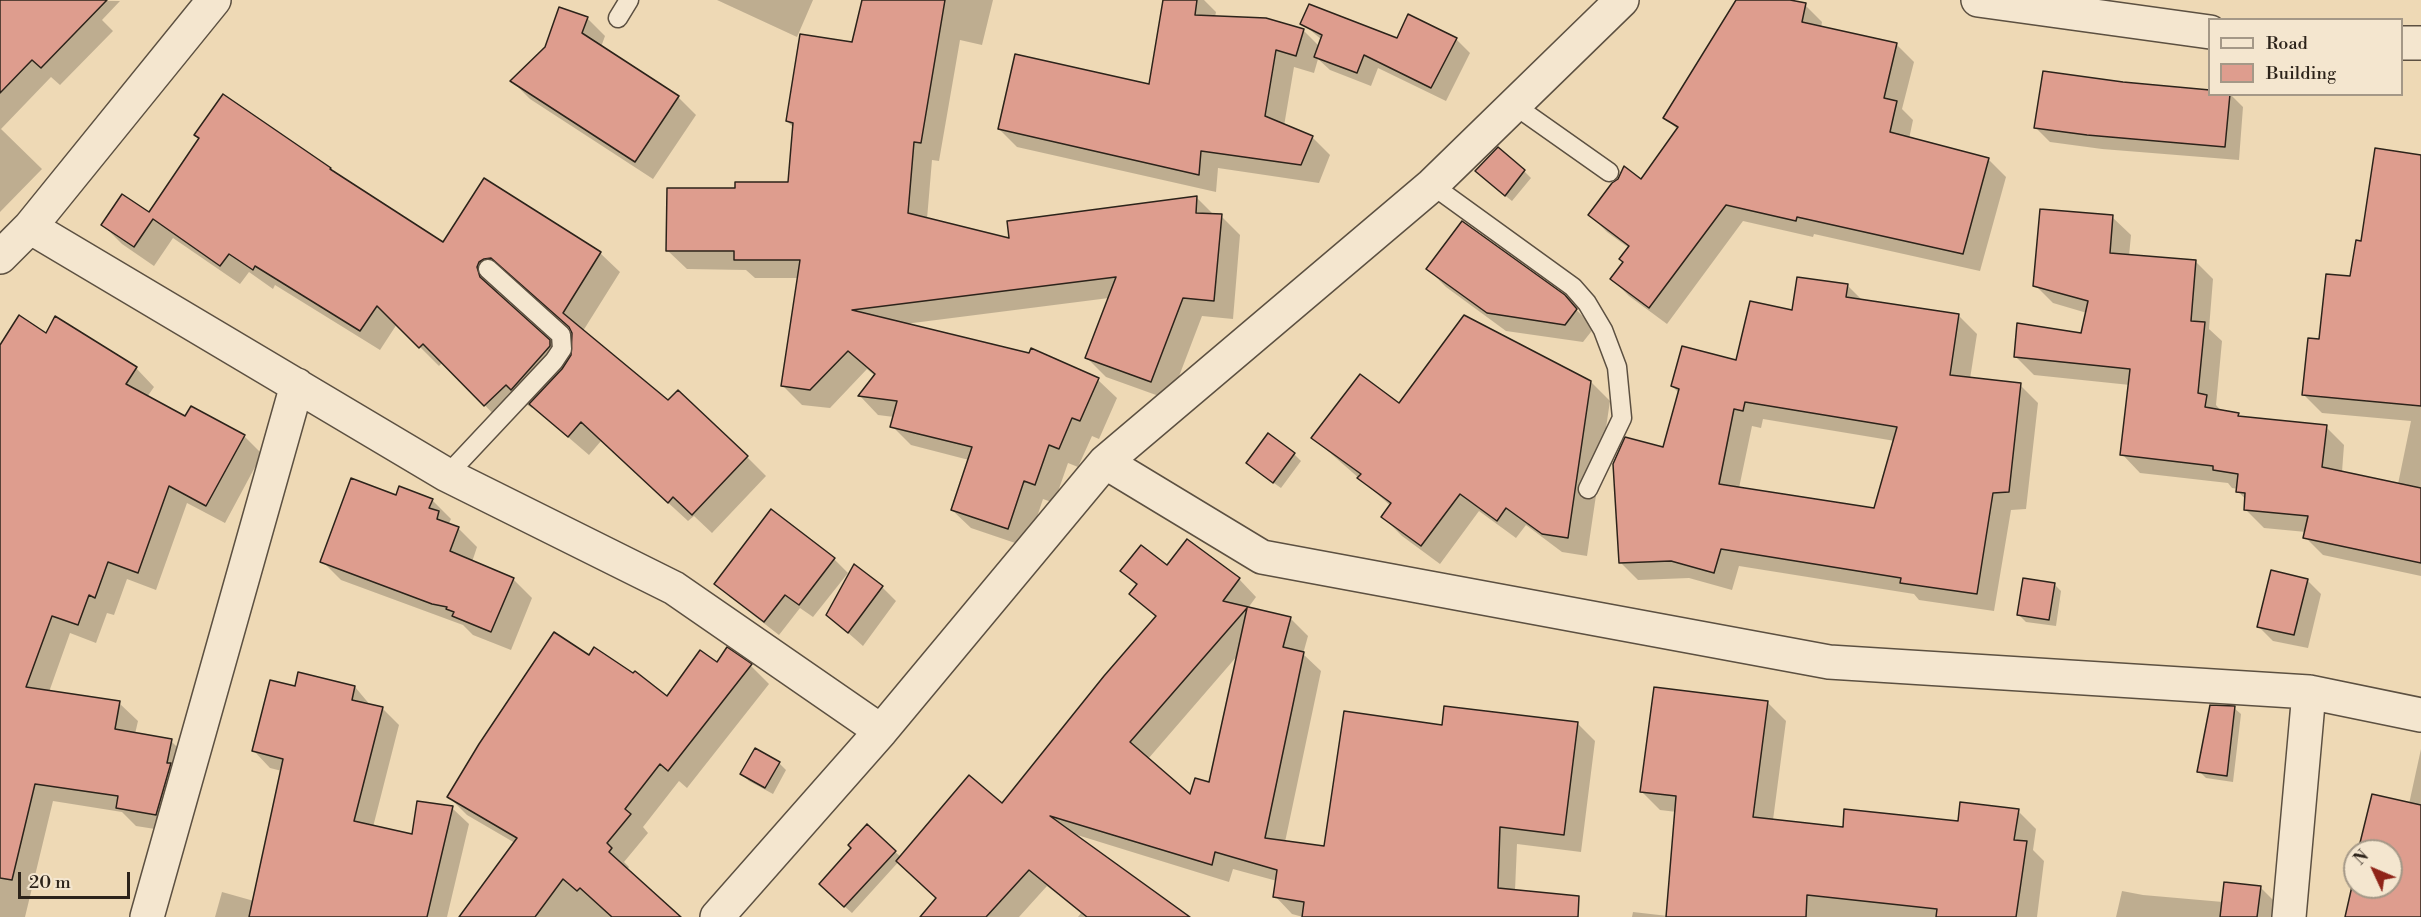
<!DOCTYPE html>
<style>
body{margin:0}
#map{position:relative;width:2421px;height:917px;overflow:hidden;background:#eed9b5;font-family:"Libre Bodoni",serif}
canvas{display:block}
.legend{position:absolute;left:2208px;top:18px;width:195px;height:78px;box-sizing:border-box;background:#f4e6cf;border:2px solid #a49887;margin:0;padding:8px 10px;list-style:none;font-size:18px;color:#2c231a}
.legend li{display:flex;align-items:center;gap:12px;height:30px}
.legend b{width:30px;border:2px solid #a49887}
.north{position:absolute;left:2343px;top:839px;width:60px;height:60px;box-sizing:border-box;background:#f4e6cf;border:2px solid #a49887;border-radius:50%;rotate:314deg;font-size:16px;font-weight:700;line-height:24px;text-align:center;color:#2c231a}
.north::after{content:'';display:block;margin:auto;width:21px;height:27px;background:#8f2418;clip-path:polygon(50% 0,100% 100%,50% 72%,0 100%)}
.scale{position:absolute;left:18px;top:872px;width:112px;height:27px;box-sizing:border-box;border:3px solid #2c231a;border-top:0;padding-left:8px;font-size:18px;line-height:21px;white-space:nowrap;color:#2c231a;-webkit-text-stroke:4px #f4e6cf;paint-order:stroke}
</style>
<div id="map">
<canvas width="2421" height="917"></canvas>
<ul class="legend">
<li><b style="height:8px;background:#f4e6cf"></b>Road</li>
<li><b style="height:16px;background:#de9d8e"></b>Building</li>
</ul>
<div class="north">N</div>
<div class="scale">20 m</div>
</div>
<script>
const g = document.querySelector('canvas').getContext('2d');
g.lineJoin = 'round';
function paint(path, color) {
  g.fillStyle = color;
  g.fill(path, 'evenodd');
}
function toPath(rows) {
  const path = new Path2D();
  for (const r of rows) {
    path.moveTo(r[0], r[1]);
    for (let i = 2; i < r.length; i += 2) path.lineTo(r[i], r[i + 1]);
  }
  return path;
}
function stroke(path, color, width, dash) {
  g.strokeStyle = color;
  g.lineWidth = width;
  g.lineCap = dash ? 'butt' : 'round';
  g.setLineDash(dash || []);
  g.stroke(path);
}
const shadow = toPath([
 [0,0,120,1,102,20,113,31,60,85,51,77,1,129,42,169,0,212],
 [717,0,813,0,797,37],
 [864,0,993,0,982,45,960,40,939,161,932,160,927,219,1011,240,1197,198,1215,216,1221,216,1240,235,1233,319,1202,316,1170,400,1106,377,1087,358,1109,298,905,324,1030,354,1032,350,1098,380,1117,398,1099,439,1092,436,1078,467,1068,463,1054,503,1043,499,1027,547,971,528,952,510,969,460,911,445,892,426,894,417,878,415,860,396,875,376,867,369,830,408,802,405,783,386,799,278,755,278,746,270,687,269,668,251,736,189,790,184,794,128,787,121,853,43],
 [1165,0,1204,0,1216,12,1215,17,1303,30,1319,46,1322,40,1302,23,1398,40,1456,39,1470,53,1446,101,1378,68,1371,86,1330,70,1318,59,1314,73,1294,67,1284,126,1312,137,1330,155,1319,183,1218,168,1216,192,1017,147,999,129,1150,86],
 [1737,0,1783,0,1805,5,1822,22,1821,28,1897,45,1914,62,1902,109,1913,120,1909,139,1989,160,2006,177,1980,271,1814,234,1813,237,1743,221,1667,324,1629,296,1612,279,1624,262,1629,248,1607,232,1590,215,1641,181,1678,130,1665,117],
 [587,18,605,36,601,47,678,97,696,115,653,179,530,99,512,81],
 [2210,94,2230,94,2243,107,2239,160,2102,149,2050,142,2036,128],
 [2421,156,2421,576,2323,555,2305,537,2306,532,2264,528,2245,509,2246,500,2238,491,2238,489,2232,488,2228,483,2140,473,2122,454,2130,385,2034,375,2016,357,2082,334,2087,313,2053,303,2035,285,2112,217,2131,235,2129,256,2195,261,2213,279,2209,329,2222,341,2216,405,2222,412,2238,414,2241,418,2326,427,2344,445,2342,472,2398,484,2411,421,2322,413,2304,395,2321,340,2352,277,2362,243],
 [330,169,336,175,444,244,600,253,620,272,583,331,669,402,747,457,766,476,712,533,694,516,688,521,601,441,589,455,533,407,532,408,526,404,504,425,443,362,439,366,397,324,380,350,275,285,273,289,249,272,240,284,173,238,154,266,122,244,103,225],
 [504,277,512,277,572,330,573,356,569,361,498,295,496,288],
 [1524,171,1531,178,1512,201,1483,178],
 [1428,269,1564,297,1594,328,1583,342,1506,331,1446,287],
 [1847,285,1863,301,1959,316,1977,334,1970,379,2020,385,2038,403,2026,509,2011,510,1994,611,1919,600,1914,594,1739,566,1732,590,1689,578,1638,580,1620,562,1664,449,1679,393,1672,386,1737,362,1793,311],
 [1763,419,1895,441,1875,510,1739,488,1752,426,1761,428],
 [47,335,136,368,154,387,147,397,186,418,244,436,262,454,225,523,187,503,156,590,127,579,114,615,107,613,96,643,70,633,49,692,119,703,138,721,135,734,171,741,189,759,174,832,136,826,122,812,53,801,25,917,0,917,0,348],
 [1591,382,1610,401,1587,556,1562,552,1526,525,1516,538,1479,511,1440,564,1402,536,1383,517,1391,506,1313,438,1399,405],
 [1294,454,1301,461,1281,488,1255,470],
 [396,497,432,500,451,519,449,523,458,528,477,547,472,562,513,579,532,598,511,650,473,635,463,625,341,580,322,561],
 [772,511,834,559,848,573,813,617,800,608,779,635,730,597,716,583],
 [1187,541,1239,579,1256,597,1248,608,1290,618,1308,636,1303,654,1321,671,1285,842,1325,848,1443,726,1577,723,1595,741,1581,852,1517,844,1515,891,1541,917,1303,917,1292,914,1275,896,1277,881,1233,869,1229,882,1074,834,1185,917,1078,917,1081,913,1047,886,1019,917,922,917,1157,618,1131,594,1137,586,1122,571,1167,567],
 [1238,655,1210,784,1191,796,1148,759],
 [854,566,882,587,896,601,863,646,828,615],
 [2307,580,2321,594,2308,648,2273,641,2259,627],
 [2054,584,2061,591,2056,626,2026,622,2019,615],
 [727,649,751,666,769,684,687,788,679,781,643,827,648,833,624,862,629,867,627,870,678,917,461,917,515,843,467,815,449,797,590,657,668,698,717,664],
 [355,687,371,706,382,708,399,725,373,827,414,836,452,808,469,824,447,917,215,917,222,892,254,901,282,771,270,768,254,751,297,688],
 [1767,702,1786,721,1773,820,1844,828,1959,823,2018,811,2036,829,2033,850,2044,861,2037,917,1632,917,1633,912,1668,916,1677,812,1660,810,1642,792],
 [2234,708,2241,714,2233,782,2206,778,2199,771],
 [2421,749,2421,917,2346,917,2355,878,2355,887,2391,887,2391,851,2361,851,2409,804],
 [779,763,786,770,773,794,749,781,742,774],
 [867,826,902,858,852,913,827,891],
 [2260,887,2277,904,2276,917,2116,917,2122,891,2143,895,2223,902]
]);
const building = toPath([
 [0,0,107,0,41,68,32,60,0,93,0,0],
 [862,0,945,0,921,143,914,142,908,213,1009,238,1007,221,1197,196,1196,213,1222,214,1214,301,1183,298,1151,382,1085,358,1116,277,852,310,1029,353,1031,348,1099,378,1080,421,1072,418,1059,449,1049,445,1035,485,1024,481,1008,529,951,510,972,447,890,427,897,401,858,396,875,374,848,351,810,390,781,386,800,260,734,260,734,251,666,251,667,188,735,188,735,182,788,182,793,123,786,121,800,34,852,42,862,0],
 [1163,0,1197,0,1195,15,1266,18,1304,29,1296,56,1276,50,1265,116,1313,136,1301,165,1201,151,1199,175,998,129,1015,54,1149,84,1163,0],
 [1736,0,1790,0,1806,3,1802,22,1897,43,1884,98,1897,101,1890,132,1989,158,1963,254,1797,217,1796,221,1726,205,1649,308,1610,279,1623,262,1619,259,1629,246,1588,215,1612,183,1618,179,1624,166,1641,179,1678,127,1663,118,1736,0],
 [1309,4,1397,38,1408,14,1457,38,1431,88,1364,55,1357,73,1314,57,1322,35,1300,24,1309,4],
 [559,7,588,17,582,33,679,96,635,162,510,81,545,47,559,7],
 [2043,71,2123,82,2210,90,2210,94,2230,94,2225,147,2087,135,2034,128,2043,71],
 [223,94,331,168,330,169,443,242,484,178,601,252,563,313,668,400,678,390,748,456,692,515,673,497,668,503,581,422,568,437,529,404,562,369,571,355,572,333,569,327,491,258,484,259,479,262,477,267,480,277,550,340,550,346,511,390,506,385,484,406,423,344,419,348,377,306,360,331,255,266,253,270,229,254,220,266,153,219,134,247,101,225,122,194,149,212,199,138,194,135,223,94],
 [1498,147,1525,170,1505,196,1475,171,1498,147],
 [2375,148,2421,155,2421,406,2302,395,2308,338,2319,339,2326,274,2350,276,2356,240,2361,241,2375,148],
 [2040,209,2113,215,2110,253,2196,260,2191,321,2205,322,2198,393,2207,395,2205,407,2239,413,2238,416,2327,425,2322,467,2421,488,2421,563,2303,538,2308,516,2244,510,2245,493,2236,492,2238,474,2213,470,2213,466,2120,455,2130,369,2014,357,2017,323,2081,333,2088,301,2033,286,2040,209],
 [1462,221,1565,295,1577,309,1565,325,1487,313,1426,269,1462,221],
 [1797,277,1848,284,1846,297,1959,314,1950,375,2021,383,2009,492,1993,493,1977,594,1900,583,1901,578,1721,549,1714,573,1671,561,1619,563,1613,464,1625,437,1663,447,1679,389,1671,386,1682,346,1736,360,1750,301,1792,310,1797,277],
 [1745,402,1897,427,1874,508,1719,484,1734,409,1743,411,1745,402],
 [19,315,46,333,55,316,137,367,126,384,185,416,191,406,245,435,206,506,169,486,138,573,108,562,95,598,89,595,78,625,52,616,26,687,120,701,115,729,172,739,167,763,171,763,156,815,116,808,118,796,35,784,12,880,0,878,0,345,19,315],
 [1464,315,1591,381,1568,538,1542,534,1506,508,1497,521,1460,494,1421,546,1381,517,1391,503,1357,478,1361,474,1311,438,1360,374,1399,403,1464,315],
 [1268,433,1295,453,1273,483,1246,463,1268,433],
 [351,478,396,495,399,486,433,499,429,508,439,511,437,519,459,527,450,551,514,578,491,632,452,616,454,612,446,609,447,607,432,604,320,562,351,478],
 [771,509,835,558,799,605,785,595,764,622,714,584,771,509],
 [1187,539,1240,578,1223,601,1291,617,1283,647,1304,652,1265,838,1324,846,1344,711,1442,725,1444,706,1578,722,1564,835,1500,827,1498,888,1579,896,1578,917,1302,917,1304,902,1273,897,1277,870,1215,852,1212,865,1050,816,1190,917,1087,917,1029,870,986,917,920,917,936,898,896,861,969,775,1002,803,1104,676,1156,616,1129,594,1137,584,1120,571,1141,545,1167,565,1187,539],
 [1247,608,1209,782,1195,778,1190,794,1130,742,1247,608],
 [854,564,883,586,848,633,826,615,854,564],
 [2271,570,2308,579,2294,635,2257,627,2271,570],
 [2023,578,2055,583,2049,620,2017,615,2023,578],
 [554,632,589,655,594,647,633,673,635,671,667,696,700,650,717,662,727,647,752,664,668,771,660,764,625,809,631,814,607,843,612,848,609,852,681,917,612,917,580,888,577,891,563,879,535,917,459,917,517,838,447,797,479,744,554,632],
 [298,672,355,686,352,700,383,707,354,821,412,834,417,801,453,806,427,917,249,917,283,759,252,751,270,680,295,686,298,672],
 [1654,687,1768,701,1753,817,1843,827,1844,809,1958,821,1960,802,2019,809,2014,840,2027,841,2016,917,1936,917,1937,909,1807,895,1806,917,1666,917,1676,796,1640,792,1654,687],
 [2210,705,2235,706,2227,776,2197,772,2210,705],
 [755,748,780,762,765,788,740,774,755,748],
 [2372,794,2421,805,2421,917,2345,917,2355,873,2355,887,2391,887,2391,851,2358,851,2372,794],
 [867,824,896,851,844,907,819,884,851,848,848,845,867,824],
 [2224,882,2261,886,2257,917,2220,917,2224,882]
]);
const service = toPath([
 [618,18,629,0],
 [1514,105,1609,172],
 [1432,185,1573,287,1587,303,1603,330,1617,367,1622,418,1588,489],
 [447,475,554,361,562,349,561,335,488,269]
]);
const minor = toPath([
 [1978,0,2210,32],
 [2402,43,2421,43],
 [30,227,447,475,674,588,881,731],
 [0,257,30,227,214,0],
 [1105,462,1262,557,1829,662,2309,692,2421,715],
 [147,917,297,385],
 [717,917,881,731,1105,462,1432,185,1622,0],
 [2289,917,2309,692]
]);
paint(shadow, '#0003');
paint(building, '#de9d8e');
stroke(building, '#2c231a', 1.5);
stroke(service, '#5c5041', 21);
stroke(minor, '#5c5041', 36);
stroke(service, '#f4e6cf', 18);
stroke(minor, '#f4e6cf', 33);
</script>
